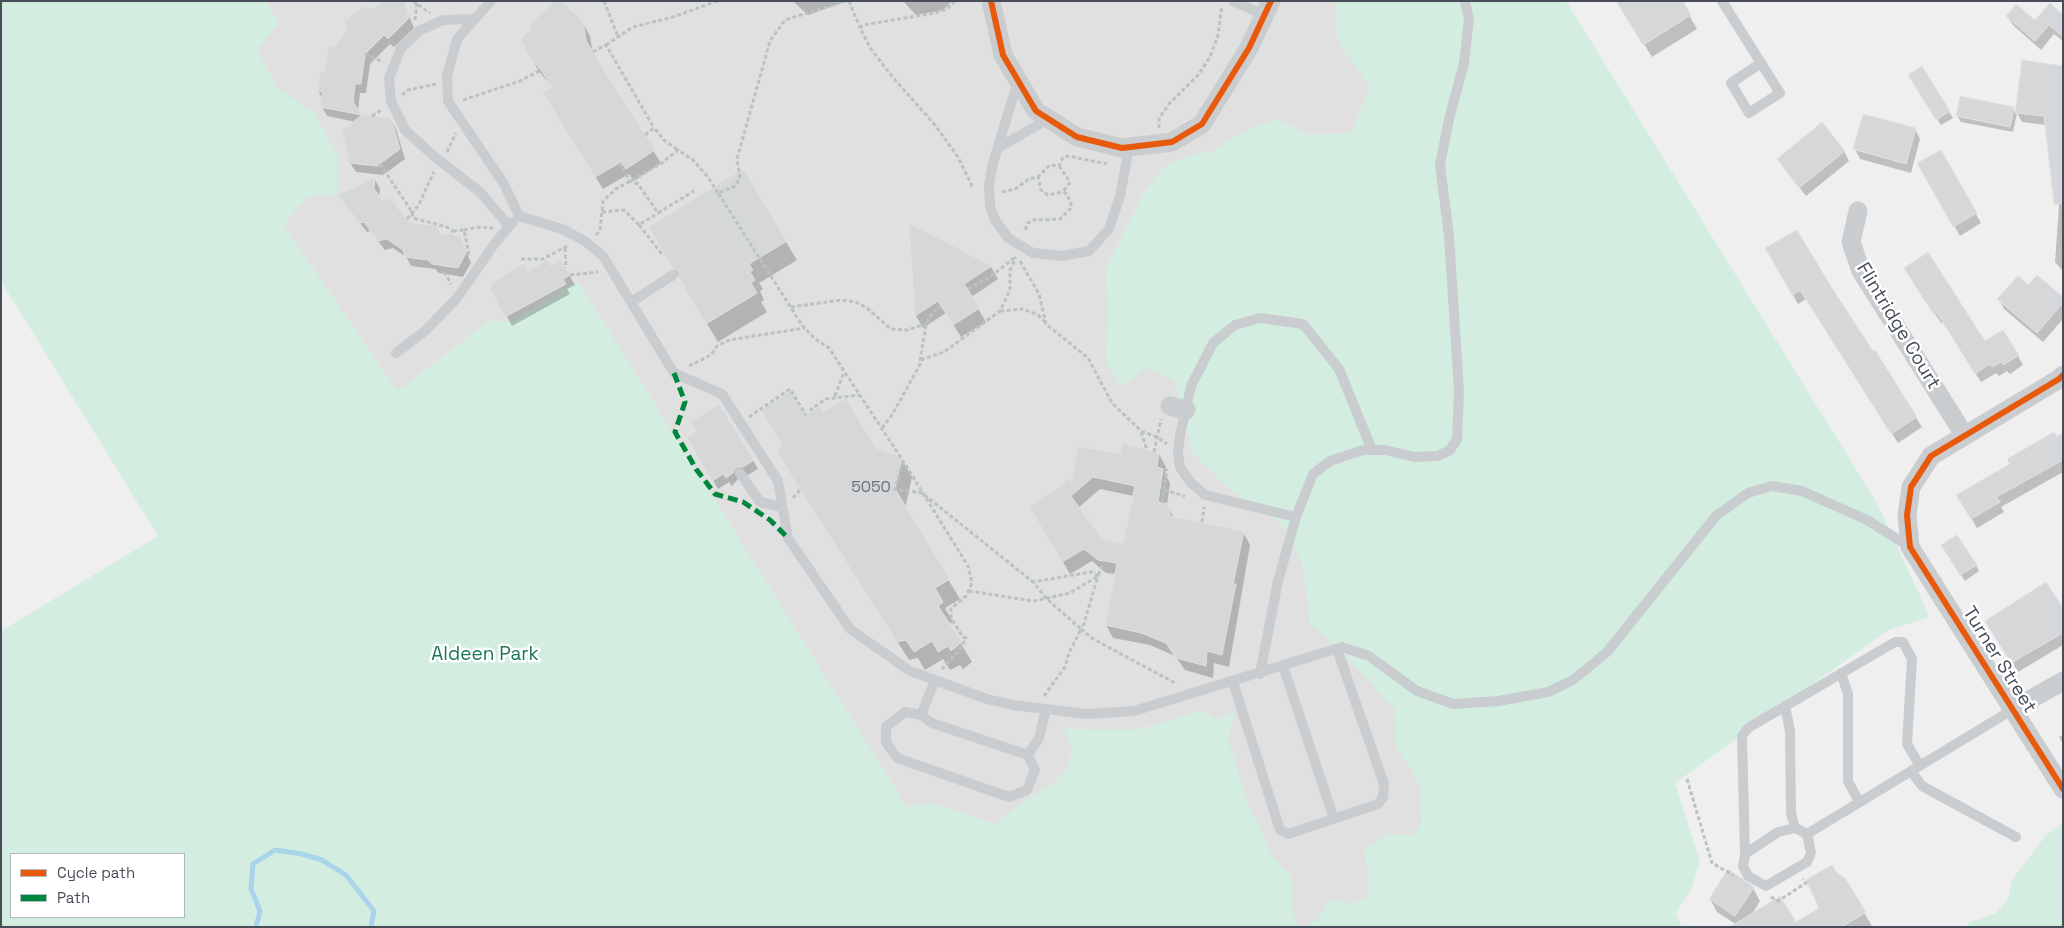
<!DOCTYPE html>
<style>
body{margin:0}
#map{position:relative;width:2064px;height:928px;overflow:hidden;background:#efefef;font-family:"Space Grotesk",sans-serif}
canvas{display:block}
.frame{position:absolute;inset:0;border:2px solid #474e5a;pointer-events:none}
.legend{position:absolute;left:10px;top:853px;width:175px;height:65px;box-sizing:border-box;background:#fff;border:1px solid #b5b8bd;margin:0;padding:6px 9px;list-style:none;font-size:15px;color:#474e5a}
.legend li{display:flex;align-items:center;gap:10px;height:25px}
.legend b{width:25px;border:1px solid #b5b8bd}
</style>
<div id="map">
<canvas width="2064" height="928"></canvas>
<div class="frame"></div>
<ul class="legend">
<li><b style="height:6px;background:#e8590c"></b>Cycle path</li>
<li><b style="height:6px;background:#00873e"></b>Path</li>
</ul>
</div>
<script>
const g = document.querySelector('canvas').getContext('2d');
g.lineJoin = 'round';
function paint(path, color) {
  g.fillStyle = color;
  g.fill(path, 'evenodd');
}
function toPath(rows) {
  const path = new Path2D();
  for (const r of rows) {
    path.moveTo(r[0], r[1]);
    for (let i = 2; i < r.length; i += 2) path.lineTo(r[i], r[i + 1]);
  }
  return path;
}
function stroke(path, color, width, dash) {
  g.strokeStyle = color;
  g.lineWidth = width;
  g.lineCap = dash ? 'butt' : 'round';
  g.setLineDash(dash || []);
  g.stroke(path);
}
function label(font, color, halo, rows, align = 'center') {
  g.font = font + ' "Space Grotesk",sans-serif';
  g.lineWidth = 5;
  g.setLineDash([]);
  g.textBaseline = 'middle';
  g.strokeStyle = halo;
  g.fillStyle = color;
  for (const [text, x, y, turn = 0] of rows) {
    g.save();
    g.translate(x, y);
    g.rotate((+turn || 0) * Math.PI / 180);
    g.textAlign = isNaN(turn) ? turn : align;
    if (halo) g.strokeText(text, 0, 0);
    g.fillText(text, 0, 0);
    g.restore();
  }
}
const education = toPath([
 [1,1,1553,1,1912,585,1369,927,966,927,158,536]
]);
const green = toPath([
 [1,1,266,1,279,23,257,50,278,88,314,112,337,154,337,195,308,196,284,225,397,391,490,320,511,322,578,281,907,807,932,803,995,824,1020,804,1055,782,1065,770,1073,750,1064,729,1136,730,1204,710,1216,720,1235,711,1228,739,1247,800,1273,857,1291,876,1293,914,1300,927,1,927,1,631,158,536,1,281],
 [11,854,184,854,184,917,11,917],
 [1336,1,1566,1,1877,503,1930,617,1888,630,1675,783,1700,862,1691,890,1676,913,1682,927,1306,927,1317,919,1325,906,1333,899,1350,904,1368,897,1368,873,1364,850,1388,833,1412,836,1422,823,1419,783,1396,747,1395,710,1351,662,1310,623,1302,562,1281,523,1232,492,1194,455,1174,380,1146,368,1122,387,1106,362,1108,308,1105,271,1145,191,1163,167,1185,157,1213,151,1233,137,1276,118,1309,135,1351,133,1370,86,1337,41],
 [2062,823,2063,927,1968,927,1967,923,1996,913,2008,899,2012,880,2046,835]
]);
const shadow = toPath([
 [793,1,847,1,808,15],
 [903,1,952,1,943,10,916,15],
 [1617,1,1681,1,1697,29,1652,57],
 [404,4,414,28,394,47,390,44,370,64,366,93,360,93,358,111,362,116,391,119,396,129,405,159,383,175,356,172,350,163,356,122,327,116,322,107,323,99,318,91,336,47,373,10],
 [2007,16,2035,22,2063,16,2063,41,2054,34,2041,50,2013,25],
 [582,22,590,36,593,54,661,163,634,181,629,174,603,189,552,106,553,88,538,70,530,56],
 [2024,62,2063,67,2063,271,2055,262,2059,206,2055,200,2046,125,2022,122,2017,113,2013,132,1961,122,1957,116,2013,108,2016,114],
 [1921,68,1953,118,1941,125,1913,81],
 [1915,129,1920,139,1911,173,1860,159,1855,149],
 [1844,151,1849,161,1806,196,1778,160],
 [1941,151,1981,223,1960,236,1919,163],
 [375,180,380,189,379,197,408,223,437,227,441,235,460,237,471,263,463,277,439,273,435,269,411,266,406,257,393,248,385,250,370,231,367,232,339,196],
 [910,225,991,267,998,279,971,297,986,322,961,337,946,313,923,328,916,316],
 [786,242,797,260,759,283,763,289,760,291,764,300,761,302,767,312,718,342,660,246],
 [1767,249,1830,289,1873,353,1874,352,1922,427,1898,443,1806,299,1798,304],
 [561,261,575,285,567,289,570,294,512,326,492,289,529,272,551,268],
 [1911,278,1985,343,2018,356,2023,365,2010,374,2007,371,1999,376,1996,373,1981,382,1943,322,1941,323],
 [2028,287,2063,299,2063,319,2043,342,2004,309,1999,299],
 [823,414,875,449,901,458,912,477,905,509,960,599,945,608,953,622,949,624,972,662,963,669,960,665,950,670,943,659,925,670,918,658,909,660,788,470,784,447,806,416],
 [2063,434,2063,472,2001,507,2004,512,1977,528,1958,495],
 [689,438,753,460,758,469,748,475,741,476,732,486,729,482,718,489],
 [1159,454,1166,467,1165,474,1170,483,1167,505,1174,518,1243,532,1250,545,1229,667,1214,663,1213,678,1185,670,1175,656,1150,645,1113,638,1106,625,1116,574,1106,573,1092,561,1070,574,1030,506,1121,456],
 [1100,489,1134,496,1124,545,1101,540,1078,508],
 [1946,552,1976,565,1979,571,1965,581],
 [2063,610,2063,645,2018,672,1992,630],
 [2063,735,2063,744,2059,737],
 [1835,873,1844,879,1872,926,1740,927,1717,912,1710,899,1753,888,1760,901,1751,916,1795,924,1821,908]
]);
const stream = toPath([
 [256,927,260,911,251,889,253,864,275,850,302,854,322,860,346,875,374,911,371,927]
]);
const building = toPath([
 [383,1,405,1,409,18,388,39,384,35,365,54,361,84,355,84,353,102,362,115,320,107,323,92,317,91,320,73,324,71,329,47,335,46,347,29,344,21,365,6,373,8,383,1],
 [555,1,561,1,583,21,586,41,655,150,626,169,621,162,595,177,543,93,552,87,541,70,529,57,521,39,532,28,530,24,555,1],
 [1616,1,1683,1,1691,15,1643,45,1616,1],
 [2050,3,2063,15,2063,37,2049,25,2035,41,2006,16,2016,4,2035,20,2050,3],
 [2022,60,2063,66,2063,204,2054,204,2044,116,2015,113,2022,60],
 [1922,66,1950,111,1936,120,1908,75,1922,66],
 [1960,96,2014,107,2010,127,1956,116,1960,96],
 [1863,114,1916,128,1906,164,1853,149,1863,114],
 [362,115,391,118,400,149,377,166,349,163,342,130,362,115],
 [1822,122,1845,151,1799,188,1777,159,1822,122],
 [1941,150,1977,213,1953,227,1917,163,1941,150],
 [743,169,787,241,749,264,753,270,750,272,755,280,751,283,757,293,706,324,679,278,679,272,673,268,648,227,743,169],
 [375,178,374,189,382,200,390,198,409,222,438,226,438,233,461,236,466,253,458,268,432,264,428,260,405,257,403,250,387,239,378,241,364,222,360,223,337,195,375,178],
 [909,223,992,266,964,284,980,308,953,325,938,301,915,316,909,223],
 [1797,230,1832,288,1873,351,1875,350,1917,417,1891,434,1800,290,1792,295,1765,248,1797,230],
 [1928,252,1985,341,2003,330,2019,355,2003,365,2001,362,1992,367,1990,364,1975,374,1937,313,1934,315,1904,268,1928,252],
 [547,259,551,266,561,260,570,275,563,279,566,284,505,317,490,289,492,283,524,263,529,271,547,259],
 [2037,275,2063,297,2063,303,2037,333,1997,299,2018,276,2028,285,2037,275],
 [790,391,806,415,820,406,823,412,846,398,876,448,902,457,895,489,950,579,935,588,943,602,938,606,962,642,951,651,948,646,938,652,932,641,914,652,906,640,897,642,776,451,782,446,761,410,790,391],
 [719,404,754,460,743,467,737,467,733,473,726,478,723,474,712,481,687,438,696,431,690,422,719,404],
 [2054,432,2057,436,2063,433,2063,460,1996,497,2000,502,1971,519,1956,495,2010,464,2007,459,2054,432],
 [1122,443,1159,453,1157,467,1163,469,1158,502,1168,504,1170,516,1244,531,1233,584,1236,584,1222,655,1207,651,1206,666,1176,658,1166,643,1141,633,1105,625,1117,563,1098,560,1084,549,1062,562,1029,506,1064,484,1066,479,1071,481,1078,446,1120,454,1122,443],
 [1093,477,1135,486,1123,543,1102,539,1071,496,1093,477],
 [1957,535,1977,565,1960,575,1941,545,1957,535],
 [2046,582,2063,608,2063,633,2011,663,1985,621,2046,582],
 [1832,865,1836,872,1845,878,1866,912,1842,927,1730,927,1780,896,1796,922,1819,908,1806,880,1832,865],
 [1728,869,1754,887,1735,916,1709,899,1728,869]
]);
const path = toPath([
 [413,1,430,13],
 [604,1,618,37],
 [846,1,785,20,770,41,737,159,740,178,735,186,718,193,802,325,814,338,829,348,905,464,968,566,972,583,966,596,951,609,951,618,963,637,966,638,961,648,941,670],
 [849,1,860,28],
 [955,1,947,9,935,13,863,25,860,28,871,49,890,74,935,125,958,157,973,188],
 [415,20,417,2],
 [606,45,633,27,673,17,717,1],
 [593,52,606,45,654,128],
 [365,54,383,62],
 [402,95,408,90,436,84],
 [463,100,520,81,541,70],
 [372,116,383,109],
 [1159,128,1159,118,1169,104,1199,74,1210,57,1218,35,1222,5],
 [645,135,654,128,664,140,678,150],
 [447,152,456,133],
 [619,163,630,181,638,184,658,213,694,191],
 [380,164,412,212,413,218,447,227,453,231,450,235],
 [1059,166,1070,182,1063,192],
 [1002,192,1015,189,1029,179,1038,177,1050,165,1059,166,1063,157,1068,156,1107,164],
 [602,212,624,210,639,225,658,213],
 [407,219,418,206,434,172],
 [639,225,662,254],
 [464,230,478,227,493,228],
 [1025,230,1028,223,1033,220,1060,219,1072,207,1067,194,1063,192,1048,195,1041,190,1038,177],
 [453,231,464,230,469,255],
 [596,235,600,230,603,201,616,189,662,163,678,150,693,160,708,177,718,193],
 [565,248,566,268],
 [521,259,543,259,567,246],
 [1020,261,1039,294,1046,324,1088,358,1112,403,1141,431,1157,437,1167,444],
 [444,272,451,284],
 [570,275,598,272],
 [968,289,990,277,1014,258],
 [791,307,841,300,856,302,867,308,891,329,907,330,926,324],
 [1000,311,1023,309,1038,315,1046,323],
 [920,361,926,324,932,313,941,306],
 [689,366,711,355,717,346,729,340,805,328],
 [835,396,844,372],
 [812,411,811,409,826,399,859,395],
 [749,417,790,389,806,415],
 [882,428,892,415,923,359,944,352,1000,311,1010,290,1010,270,1016,257],
 [1141,432,1147,450],
 [1154,452,1161,419],
 [903,462,895,489,922,493,1033,582],
 [1164,490,1185,496],
 [793,498,800,490],
 [1162,503,1167,469],
 [1202,522,1204,507],
 [969,591,1034,601,1070,593,1098,576,1104,561],
 [1081,629,1093,639,1177,684],
 [1044,696,1065,667,1069,653,1081,629,1046,598,1033,582,1091,572,1098,576,1082,630],
 [1687,779,1712,863,1733,875],
 [1771,897,1778,901,1806,883,1803,879]
]);
const service = toPath([
 [491,1,457,39,447,76,448,101,504,184,519,216,562,229,585,241,603,256,674,373,722,394,778,481,788,538,850,629,910,671,987,699,1013,705,1087,714,1134,711,1342,647,1369,656,1417,691,1453,704,1498,701,1548,692,1573,680,1607,652,1716,516,1748,493,1772,486,1802,491,1867,520,1910,547],
 [1233,1,1264,15],
 [1722,1,1761,63,1780,93,1749,113,1731,83,1761,63],
 [475,19,443,20,419,31,401,48,389,78,391,101,405,130,436,158,480,192,509,226],
 [1018,81,993,163,989,185,990,206,995,220,1008,238,1033,253,1062,256,1089,251,1109,229,1120,196,1129,147],
 [998,148,1048,119],
 [631,302,673,275],
 [396,353,425,331,457,298,495,243,513,222],
 [740,473,760,502,782,507],
 [1296,517,1205,495,1191,483,1180,467,1178,452,1180,435,1191,386,1213,343,1235,325,1260,318,1303,324,1339,369,1372,450],
 [1283,666,1334,819],
 [1841,673,1848,694,1848,781,1859,802],
 [1260,674,1278,581,1296,517,1313,474,1330,461,1363,450,1385,450,1414,457,1438,456,1450,450,1457,439,1459,391,1449,236,1440,165,1449,119,1464,63,1469,19,1465,1],
 [935,680,921,715,932,723,1028,755,1039,738,1046,709],
 [1233,682,1280,830,1288,834,1378,804,1383,797,1384,784,1337,649],
 [1785,706,1790,731,1791,813,1795,828],
 [921,715,905,712,886,727,886,742,897,758,1009,797,1027,790,1035,770,1028,755],
 [1911,771,1922,786,2016,837],
 [1807,834,1811,853,1807,862,1766,886,1748,876,1743,866,1745,854,1778,832,1795,828,1807,834,2012,710],
 [1745,854,1742,736,1748,728,1895,642,1903,642,1912,659,1907,744,1920,766]
]);
const minor = toPath([
 [991,1,1003,55,1036,111,1077,137,1122,148,1172,142,1202,124,1249,48,1271,1],
 [1858,211,1851,242,1861,271,1965,436],
 [2063,375,2059,379,1931,456,1911,487,1907,515,1910,547,2063,789],
 [1170,406,1186,410],
 [2012,710,2063,681]
]);
const quiet = toPath([
 [674,373,685,402,675,432,696,469,715,494,743,502,770,520,788,538]
]);
const cycleway = toPath([
 [991,1,1003,55,1036,111,1077,137,1122,148,1172,142,1202,124,1249,48,1271,1],
 [2063,375,2059,379,1931,456,1911,487,1907,515,1910,547,2063,789]
]);
const numberNames = [
 ["5050",871,488]
];
const streetNames = [
 ["Flintridge Court",1898,326,59],
 ["Turner Street",1999,660,58]
];
const parkNames = [
 ["Aldeen Park",485,655]
];
paint(education, '#e1e0e0');
paint(green, '#d4ede1');
paint(shadow, '#0003');
stroke(stream, '#aad4e9', 5);
paint(building, '#d6d7d9');
stroke(building, '#e0e1e2', 1);
stroke(path, '#b9c3c1', 3, [4, 2.5]);
stroke(service, '#cacdd0', 10);
stroke(minor, '#cacdd0', 19);
stroke(quiet, '#00873e', 5, [10, 5]);
stroke(cycleway, '#e8590c', 6);
label('16px', '#6c727b', null, numberNames);
label('19px', '#474e5a', '#fff', streetNames);
label('19px', '#1c7756', '#fff', parkNames);
</script>
